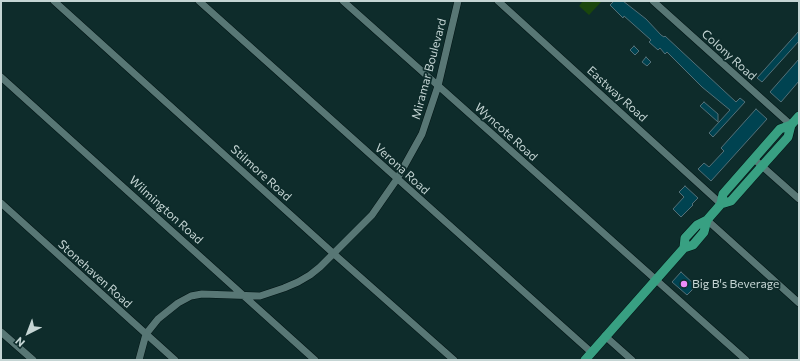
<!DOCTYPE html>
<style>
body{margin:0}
#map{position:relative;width:800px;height:361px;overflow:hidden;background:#0e2c2b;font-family:Commissioner,sans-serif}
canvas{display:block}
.frame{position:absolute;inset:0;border:2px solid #c5d5d4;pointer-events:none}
.north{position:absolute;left:8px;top:313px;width:40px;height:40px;-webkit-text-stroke:3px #0e2c2b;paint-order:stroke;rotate:222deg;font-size:11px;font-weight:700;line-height:16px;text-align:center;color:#c5d5d4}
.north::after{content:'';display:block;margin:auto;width:14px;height:18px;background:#c5d5d4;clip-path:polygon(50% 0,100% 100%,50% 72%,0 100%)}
</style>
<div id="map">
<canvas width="800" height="361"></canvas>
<div class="frame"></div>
<div class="north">N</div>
</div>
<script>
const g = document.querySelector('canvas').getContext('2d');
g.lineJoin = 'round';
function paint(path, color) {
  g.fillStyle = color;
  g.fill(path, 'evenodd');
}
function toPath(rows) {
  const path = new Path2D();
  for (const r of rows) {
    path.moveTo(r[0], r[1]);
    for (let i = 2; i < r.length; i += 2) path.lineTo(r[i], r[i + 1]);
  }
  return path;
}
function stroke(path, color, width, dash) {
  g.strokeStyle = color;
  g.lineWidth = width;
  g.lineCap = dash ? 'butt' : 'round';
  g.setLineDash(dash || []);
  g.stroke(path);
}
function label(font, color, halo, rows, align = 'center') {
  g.font = font + ' Commissioner,sans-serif';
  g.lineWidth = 3.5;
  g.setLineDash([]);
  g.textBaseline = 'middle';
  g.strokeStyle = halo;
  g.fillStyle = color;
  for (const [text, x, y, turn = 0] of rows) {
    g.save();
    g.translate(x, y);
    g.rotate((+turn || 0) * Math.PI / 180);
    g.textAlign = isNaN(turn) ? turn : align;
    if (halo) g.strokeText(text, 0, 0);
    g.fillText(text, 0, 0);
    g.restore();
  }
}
const green = toPath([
 [583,1,602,1,589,15,579,6]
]);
const building = toPath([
 [614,1,623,1,646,19,661,35,664,37,665,36,736,102,740,98,745,102,713,137,709,133,730,110,702,87,667,52,665,54,660,48,658,50,649,42,651,40,624,16,623,18,610,5,614,1],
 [799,31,799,41,762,82,757,78,799,31],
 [634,46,639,51,635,55,630,50,634,46],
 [646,57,651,62,647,66,642,62,646,57],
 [799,59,799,81,781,102,770,92,799,59],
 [704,102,718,114,718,122,700,106,704,102],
 [756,109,767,119,711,181,698,169,704,163,709,167,724,151,721,148,756,109],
 [685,186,698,198,692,204,693,205,681,217,673,209,684,197,679,192,685,186],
 [681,272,696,286,687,295,672,282,681,272]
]);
const minor = toPath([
 [54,1,334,254,454,360],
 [199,1,591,352],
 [343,1,746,360],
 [498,1,721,204],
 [653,1,791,125],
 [1,77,315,360],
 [754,159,799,199],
 [1,203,175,360],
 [707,220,799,303],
 [1,332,33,360],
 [605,336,632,360],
 [139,360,146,334,158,319,178,303,191,296,202,294,260,296,284,288,298,282,310,275,320,267,372,215,397,179,422,134,438,86,458,1]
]);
const major = toPath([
 [721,204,731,201,762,166,788,137,791,125],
 [684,248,685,238,697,225,707,220],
 [585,360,684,248,693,245,704,232,707,220,721,204,723,194,780,129,791,125,799,116]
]);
const markers = [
 [684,284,4,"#ed8cf9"]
];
const streetNames = [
 ["Colony Road",729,55,42],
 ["Miramar Boulevard",429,69,-75],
 ["Eastway Road",617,94,42],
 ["Wyncote Road",506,132,42],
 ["Verona Road",402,169,42],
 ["Stilmore Road",261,173,42],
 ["Wilmington Road",166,210,42],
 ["Stonehaven Road",95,274,42]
];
const poiNames = [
 ["Big B's Beverage",692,284]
];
paint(green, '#1a460d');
paint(building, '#004351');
stroke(building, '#537078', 1);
stroke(minor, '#001414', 8);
stroke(major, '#001414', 10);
stroke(minor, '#587775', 7);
stroke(major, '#38a082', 9);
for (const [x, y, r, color] of markers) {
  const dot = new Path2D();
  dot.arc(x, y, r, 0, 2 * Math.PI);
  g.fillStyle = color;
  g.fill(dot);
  stroke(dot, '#0e2c2b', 1.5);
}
label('12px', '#c5d5d4', '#0e2c2b', streetNames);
label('12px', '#c5d5d4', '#0e2c2b', poiNames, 'left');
</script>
